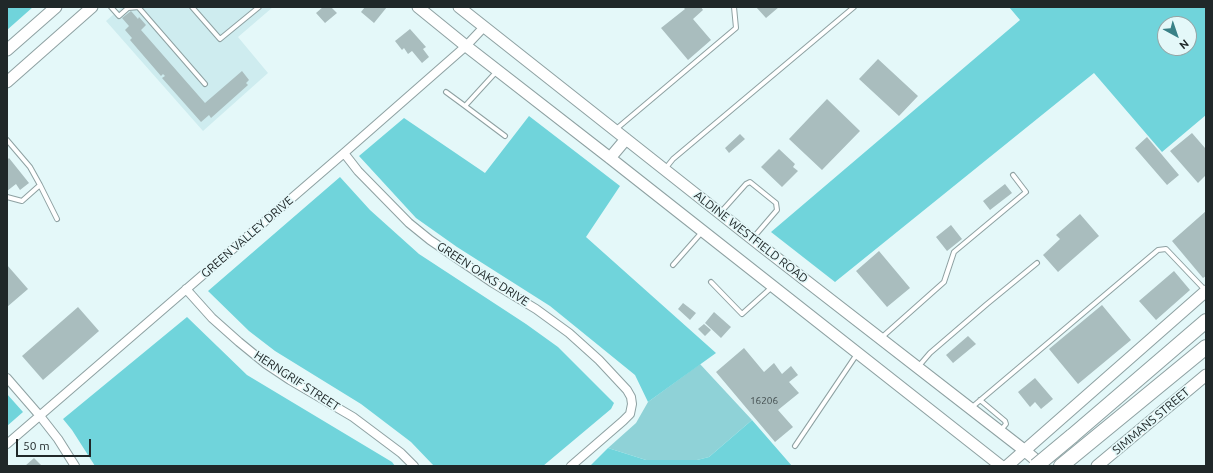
<!DOCTYPE html>
<style>
body{margin:0}
#map{position:relative;width:1213px;height:473px;overflow:hidden;background:#e4f8f9;font-family:Ubuntu,sans-serif}
canvas{display:block}
.frame{position:absolute;inset:0;border:8px solid #202829;pointer-events:none}
.north{position:absolute;left:1157px;top:16px;width:40px;height:40px;box-sizing:border-box;background:#e4f8f9;border:1px solid #96a5a6;border-radius:50%;rotate:140deg;font-size:11px;font-weight:700;line-height:16px;text-align:center;color:#202829}
.north::after{content:'';display:block;margin:auto;width:14px;height:18px;background:#398187;clip-path:polygon(50% 0,100% 100%,50% 72%,0 100%)}
.scale{position:absolute;left:16px;top:439px;width:75px;height:18px;box-sizing:border-box;border:2px solid #202829;border-top:0;padding-left:5px;font-size:12px;line-height:14px;white-space:nowrap;color:#202829;-webkit-text-stroke:3px #e4f8f9;paint-order:stroke}
</style>
<div id="map">
<canvas width="1213" height="473"></canvas>
<div class="frame"></div>
<div class="north">N</div>
<div class="scale">50 m</div>
</div>
<script>
const g = document.querySelector('canvas').getContext('2d');
g.lineJoin = 'round';
function paint(path, color) {
  g.fillStyle = color;
  g.fill(path, 'evenodd');
}
function toPath(rows) {
  const path = new Path2D();
  for (const r of rows) {
    path.moveTo(r[0], r[1]);
    for (let i = 2; i < r.length; i += 2) path.lineTo(r[i], r[i + 1]);
  }
  return path;
}
function stroke(path, color, width, dash) {
  g.strokeStyle = color;
  g.lineWidth = width;
  g.lineCap = dash ? 'butt' : 'round';
  g.setLineDash(dash || []);
  g.stroke(path);
}
function label(font, color, halo, rows, align = 'center') {
  g.font = font + ' Ubuntu,sans-serif';
  g.lineWidth = 3.5;
  g.setLineDash([]);
  g.textBaseline = 'middle';
  g.strokeStyle = halo;
  g.fillStyle = color;
  for (const [text, x, y, turn = 0] of rows) {
    g.save();
    g.translate(x, y);
    g.rotate((+turn || 0) * Math.PI / 180);
    g.textAlign = isNaN(turn) ? turn : align;
    if (halo) g.strokeText(text, 0, 0);
    g.fillText(text, 0, 0);
    g.restore();
  }
}
const built = toPath([
 [122,7,273,7,238,37,268,73,203,131,106,21]
]);
const green = toPath([
 [700,364,752,420,709,457,697,460,646,460,608,448,636,423,648,402]
]);
const forest = toPath([
 [7,7,33,7,7,30],
 [1009,7,1206,7,1206,115,1162,152,1094,73,835,282,771,232,1020,20],
 [1165,24,1189,24,1189,48,1165,48],
 [529,116,620,186,586,237,716,353,648,402,635,375,550,306,457,247,416,218,359,156,404,118,485,173],
 [340,177,370,210,419,254,526,324,558,347,614,403,611,409,543,466,434,466,411,442,361,404,275,351,249,331,208,291],
 [187,317,247,375,392,462,395,466,95,466,72,430,63,419],
 [7,394,23,412,7,426],
 [752,420,792,466,590,466,608,448,646,460,697,460,709,457]
]);
const building = toPath([
 [323,7,331,7,337,13,325,23,316,13],
 [365,7,387,7,374,23,361,12],
 [683,7,701,7,703,10,693,19,711,40,688,60,661,28,685,9],
 [756,7,779,7,766,18],
 [131,11,138,19,139,17,146,25,141,30,205,103,242,71,249,80,246,83,248,85,211,118,209,115,201,122,162,78,165,76,163,74,161,76,130,40,132,38,125,30,129,26,122,18],
 [410,29,426,47,423,49,429,57,422,63,412,51,408,54,404,48,402,50,395,41],
 [878,59,918,96,899,116,859,79],
 [827,99,860,131,822,170,789,139],
 [1192,133,1205,148,1206,147,1206,175,1198,183,1170,151],
 [740,134,745,139,729,153,725,148],
 [1147,137,1179,175,1167,185,1135,148],
 [779,149,795,164,793,167,798,171,782,187,761,167],
 [9,158,29,183,20,190,16,184,7,191,7,160],
 [1005,184,1012,193,990,210,983,201],
 [1206,211,1206,276,1203,278,1172,241],
 [1080,214,1099,236,1058,272,1043,255,1060,239,1056,235],
 [951,225,962,239,947,251,936,237],
 [879,251,910,288,887,307,856,271],
 [7,265,28,289,7,307],
 [1174,271,1190,290,1156,320,1139,301],
 [683,303,696,313,690,320,678,309],
 [1102,305,1131,340,1078,384,1049,349],
 [78,307,99,331,43,380,22,356],
 [714,312,731,327,721,338,705,323],
 [704,324,711,330,705,336,698,329],
 [968,336,976,344,953,363,946,355],
 [744,348,764,372,774,363,782,374,791,366,798,375,789,382,799,393,778,410,793,427,775,442,716,372],
 [1035,378,1053,399,1041,409,1035,402,1030,407,1018,392],
 [34,458,42,466,25,466]
]);
const service = toPath([
 [111,7,119,16,128,8,139,7],
 [192,7,220,39,259,7],
 [139,8,205,84],
 [497,71,465,106,505,136],
 [446,92,465,106],
 [615,130,736,28,734,7],
 [7,140,30,167,40,185,22,201,7,197],
 [665,169,673,159,854,7],
 [40,185,57,219],
 [721,212,746,184,750,182,776,203,777,210,753,238],
 [673,265,702,232],
 [711,282,742,314,772,287],
 [881,338,944,282,954,252,1026,192,1013,175],
 [918,367,930,353,987,304,1037,263],
 [980,400,1005,421,1006,424,1000,431],
 [971,408,1158,250,1166,249,1205,290],
 [795,446,857,354]
]);
const minor = toPath([
 [344,153,358,171,409,223,430,240,493,283,536,309,569,333,599,360,627,390,631,397,632,404,630,414,623,421,571,466],
 [186,289,212,318,239,342,266,364,290,380,353,417,401,453,414,466],
 [7,378,40,416,58,439,75,466],
 [7,444,344,153,466,46,484,27]
]);
const secondary = toPath([
 [418,7,466,46,610,158,1001,466],
 [459,7,760,245,1024,450,1043,466],
 [7,50,56,7],
 [7,82,92,7],
 [610,158,626,139],
 [1007,466,1206,291],
 [1097,466,1206,375]
]);
const motorway = toPath([
 [1072,436,1206,321],
 [1061,466,1206,347]
]);
const motorwayBridge = toPath([
 [1036,466,1072,436]
]);
const numberNames = [
 ["16206",764,401]
];
const streetNames = [
 ["GREEN VALLEY DRIVE",247,237,-41],
 ["ALDINE WESTFIELD ROAD",751,237,38],
 ["GREEN OAKS DRIVE",483,274,33],
 ["HERNGRIF STREET",297,381,33],
 ["SIMMANS STREET",1151,421,-40]
];
paint(built, '#ceecef');
paint(green, '#8fd2d7');
paint(forest, '#70d4db');
paint(building, '#a9bdbe');
stroke(service, '#8ea1a2', 6);
stroke(minor, '#8ea1a2', 10);
stroke(secondary, '#8ea1a2', 13);
stroke(motorway, '#8ea1a2', 16);
stroke(service, '#fff', 4);
stroke(minor, '#fff', 8);
stroke(secondary, '#fff', 11);
stroke(motorway, '#fff', 14);
stroke(motorwayBridge, '#8ea1a2', 16, []);
stroke(motorwayBridge, '#fff', 14);
label('10px', '#424d4e', null, numberNames);
label('12px', '#202829', '#e4f8f9', streetNames);
</script>
